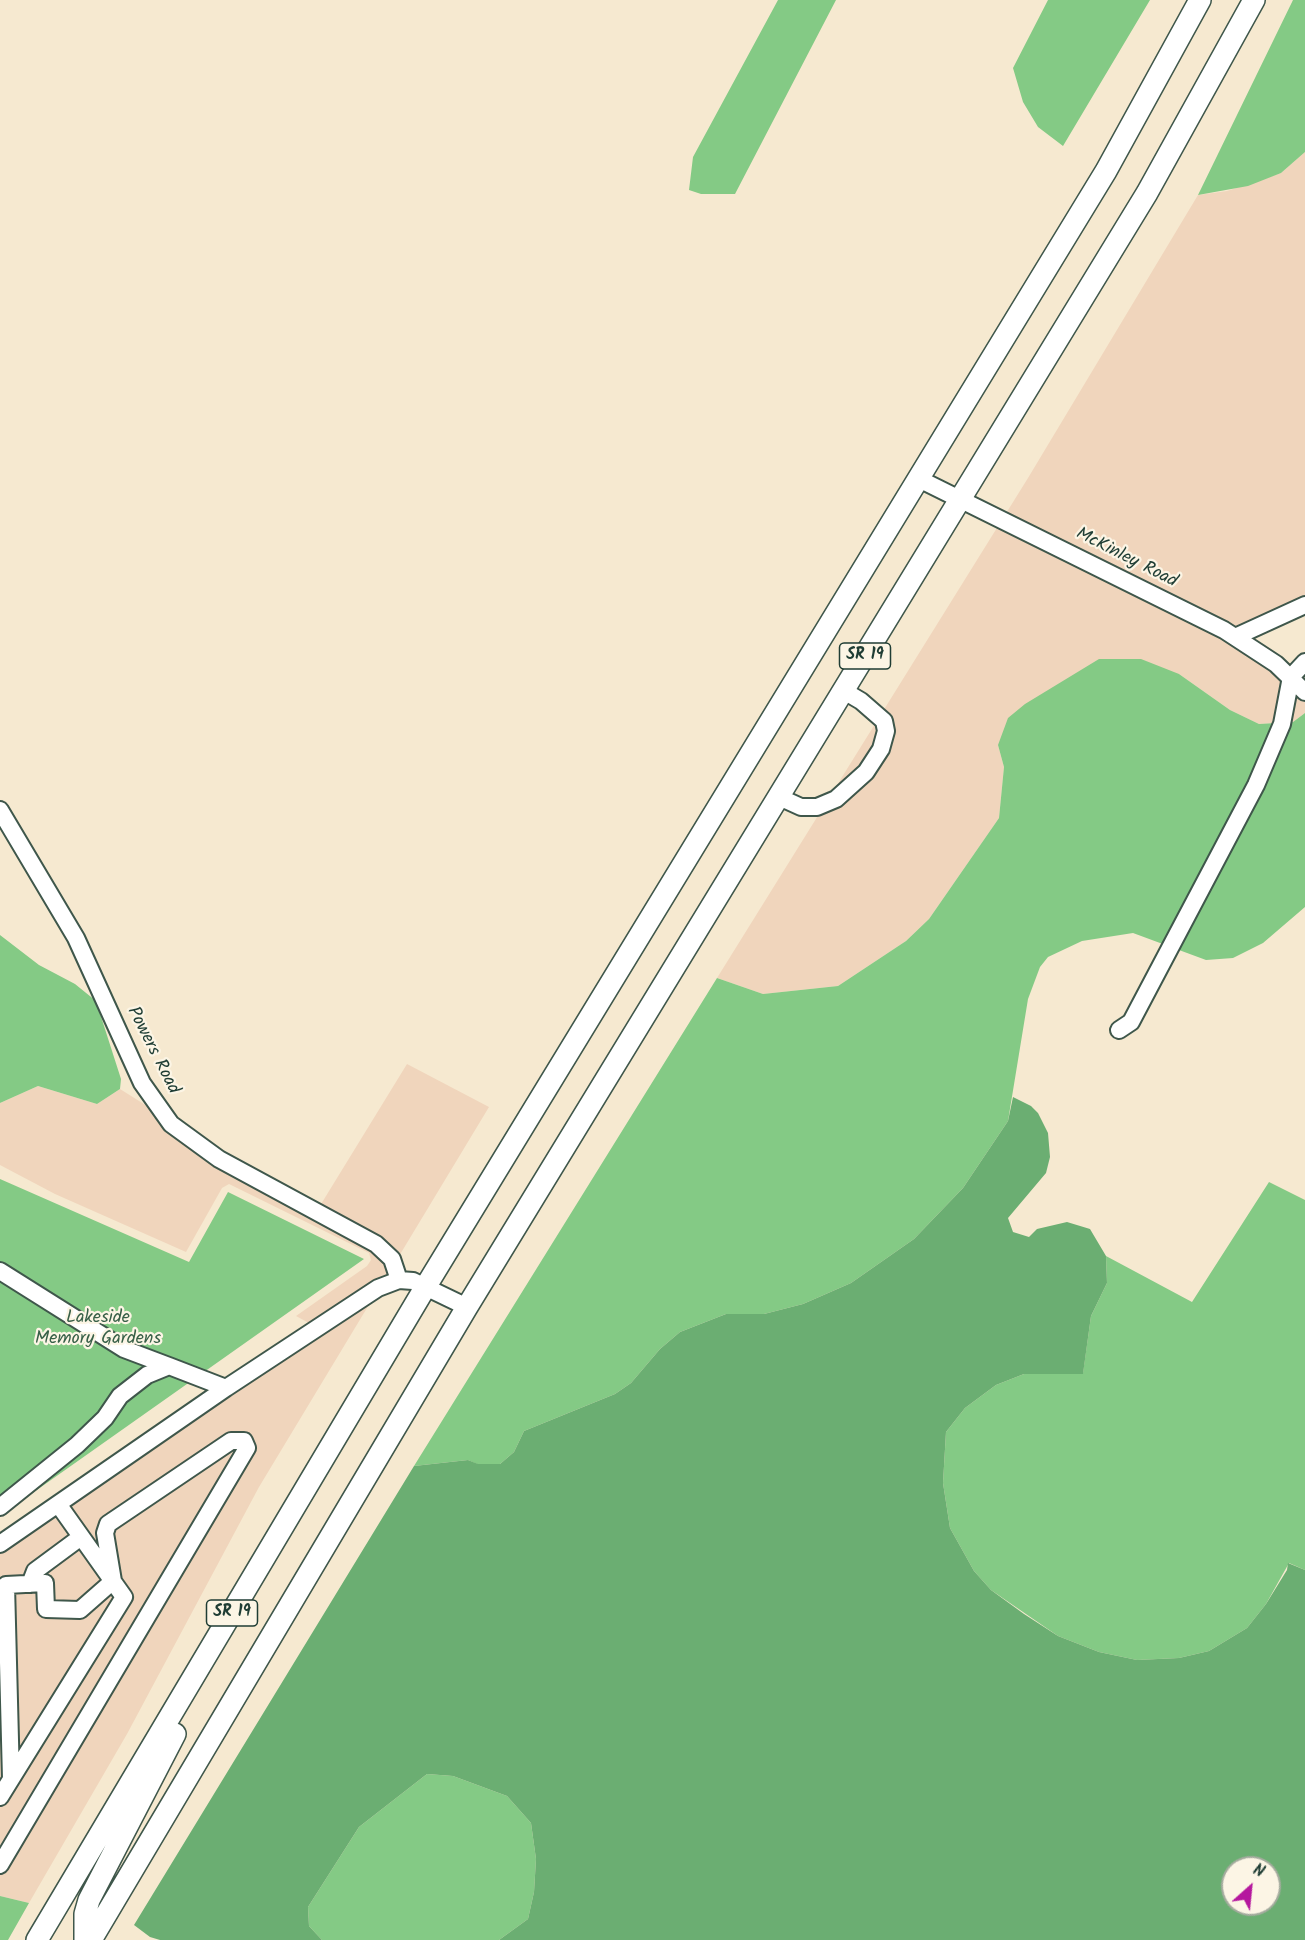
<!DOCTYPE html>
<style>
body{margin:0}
#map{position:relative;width:1305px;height:1940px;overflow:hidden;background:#f6e9d0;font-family:Kalam,sans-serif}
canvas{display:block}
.north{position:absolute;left:1221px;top:1856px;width:60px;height:60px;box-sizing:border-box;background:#fcf5e5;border:2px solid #a4ab9e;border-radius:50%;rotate:27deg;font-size:16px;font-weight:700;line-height:24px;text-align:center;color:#1f3d34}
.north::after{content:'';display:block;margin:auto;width:21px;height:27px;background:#b5179e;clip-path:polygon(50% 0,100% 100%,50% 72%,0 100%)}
</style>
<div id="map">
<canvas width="1305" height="1940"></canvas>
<div class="north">N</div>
</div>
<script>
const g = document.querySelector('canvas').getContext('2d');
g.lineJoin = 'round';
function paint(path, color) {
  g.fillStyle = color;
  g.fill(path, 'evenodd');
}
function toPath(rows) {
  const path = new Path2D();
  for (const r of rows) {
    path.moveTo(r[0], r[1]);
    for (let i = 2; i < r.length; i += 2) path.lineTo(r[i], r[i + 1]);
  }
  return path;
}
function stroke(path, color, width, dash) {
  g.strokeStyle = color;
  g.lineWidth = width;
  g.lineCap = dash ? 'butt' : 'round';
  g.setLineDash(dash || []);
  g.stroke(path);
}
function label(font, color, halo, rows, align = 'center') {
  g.font = font + ' Kalam,sans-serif';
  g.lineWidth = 4.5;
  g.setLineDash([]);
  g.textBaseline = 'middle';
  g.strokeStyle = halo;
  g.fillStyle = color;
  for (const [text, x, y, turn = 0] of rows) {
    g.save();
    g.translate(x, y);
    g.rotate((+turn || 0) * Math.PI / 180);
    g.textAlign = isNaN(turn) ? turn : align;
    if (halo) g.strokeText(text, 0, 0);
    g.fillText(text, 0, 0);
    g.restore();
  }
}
const built = toPath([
 [1305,152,1305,606,1249,639,1305,691,1305,713,1293,722,1259,724,1230,710,1179,674,998,745,1004,767,999,818,929,919,906,941,838,986,763,994,717,978,1028,478,1198,195,1227,191,1281,173],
 [407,1064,489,1107,387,1276,374,1280,309,1323,296,1316,367,1266,371,1260,369,1253,229,1184,222,1188,186,1252,55,1194,0,1165,0,1103,38,1086,97,1104,120,1089,271,1184,318,1209],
 [370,1303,259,1487,127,1734,29,1903,0,1896,0,1554,281,1361]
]);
const green = toPath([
 [778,0,836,0,735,194,701,194,689,190,693,157],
 [1048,0,1150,0,1063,146,1038,127,1023,102,1013,68],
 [1293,0,1305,0,1305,152,1281,173,1248,186,1198,195],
 [1099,659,1141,659,1179,674,1230,710,1259,724,1293,722,1305,713,1305,907,1263,943,1233,958,1206,960,1133,933,1082,941,1048,957,1040,967,1028,999,1008,1121,963,1188,914,1239,851,1283,803,1304,764,1314,726,1314,680,1332,660,1349,631,1383,615,1394,524,1431,514,1452,500,1464,477,1464,468,1460,414,1466,717,978,763,994,838,986,906,941,929,919,999,818,1004,767,998,745,1008,718,1025,704],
 [0,935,39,965,75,984,96,1001,121,1079,120,1089,97,1104,38,1086,0,1103],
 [0,1179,189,1262,228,1192,364,1259,0,1516],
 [1269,1182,1305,1200,1305,1570,1289,1563,1266,1604,1247,1628,1209,1651,1179,1658,1137,1660,1099,1652,1058,1636,991,1590,974,1571,950,1528,943,1483,946,1432,965,1408,996,1385,1024,1374,1083,1373,1091,1316,1107,1283,1106,1256,1192,1302],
 [427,1774,453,1776,507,1796,531,1823,536,1859,534,1892,528,1919,499,1940,322,1940,309,1926,308,1907,359,1827],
 [0,1896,29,1903,8,1940,0,1940]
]);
const forest = toPath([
 [1013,1097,1031,1106,1038,1113,1048,1133,1050,1157,1046,1173,1008,1218,1013,1232,1029,1237,1037,1229,1067,1222,1090,1229,1106,1256,1107,1283,1091,1316,1083,1374,1024,1374,996,1385,965,1408,946,1432,943,1483,950,1528,974,1571,991,1590,1024,1614,1058,1636,1099,1652,1137,1660,1179,1658,1209,1651,1247,1628,1266,1604,1287,1570,1288,1563,1305,1570,1305,1940,499,1940,528,1919,534,1892,536,1859,531,1823,507,1796,453,1776,427,1774,359,1827,308,1907,309,1926,322,1940,160,1940,150,1937,134,1925,414,1466,468,1460,478,1464,500,1464,514,1452,524,1431,615,1394,631,1383,660,1349,680,1332,726,1314,764,1314,803,1304,851,1283,914,1239,963,1188,1008,1121],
 [1233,1868,1269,1868,1269,1904,1233,1904]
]);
const minor = toPath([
 [919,479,1224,630,1276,664,1305,692],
 [1235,637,1305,605],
 [779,797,801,807,817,807,836,799,866,772,881,749,886,731,884,721,861,701,844,691],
 [0,810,76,938,142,1083,171,1124,219,1159,376,1244,392,1259,399,1280],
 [1119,1030,1131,1022,1256,785,1282,724,1291,677,1305,662],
 [0,1271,124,1349,169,1366],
 [0,1507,77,1445,105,1418,120,1396,147,1375,169,1366,226,1388],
 [0,1544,226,1388,378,1288,399,1280,413,1281,467,1307],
 [30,1584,35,1571,81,1537],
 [11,1779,6,1585,45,1583,46,1609,80,1610,113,1581],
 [0,1797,124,1597,58,1504],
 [0,1865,247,1448,244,1441,231,1441,108,1524,105,1533,113,1581]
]);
const major = toPath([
 [37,1940,426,1286,1106,171,1200,0],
 [85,1940,85,1914,89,1900,175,1734],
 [91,1940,467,1307,1147,193,1254,0]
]);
const shields = [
 [865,656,51],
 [232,1613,51]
];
const shieldNames = [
 ["SR 19",865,656],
 ["SR 19",232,1613]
];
const streetNames = [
 ["McKinley Road",1126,559,27],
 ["Powers Road",152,1051,63]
];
const parkNames = [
 ["Lakeside",98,1319],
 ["Memory Gardens",98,1340]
];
paint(built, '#f0d5bc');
paint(green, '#84ca85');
paint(forest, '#6bae72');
stroke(minor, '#3f574b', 20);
stroke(major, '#3f574b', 24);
stroke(minor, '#fff', 16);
stroke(major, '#fff', 21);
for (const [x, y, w] of shields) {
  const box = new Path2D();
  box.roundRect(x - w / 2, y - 13, w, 26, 4.5);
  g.fillStyle = '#fcf5e5';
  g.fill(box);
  stroke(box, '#1f3d34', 1.5);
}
label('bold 16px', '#1f3d34', null, shieldNames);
label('18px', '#1f3d34', '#fcf5e5', streetNames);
label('18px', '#386048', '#fcf5e5', parkNames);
</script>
